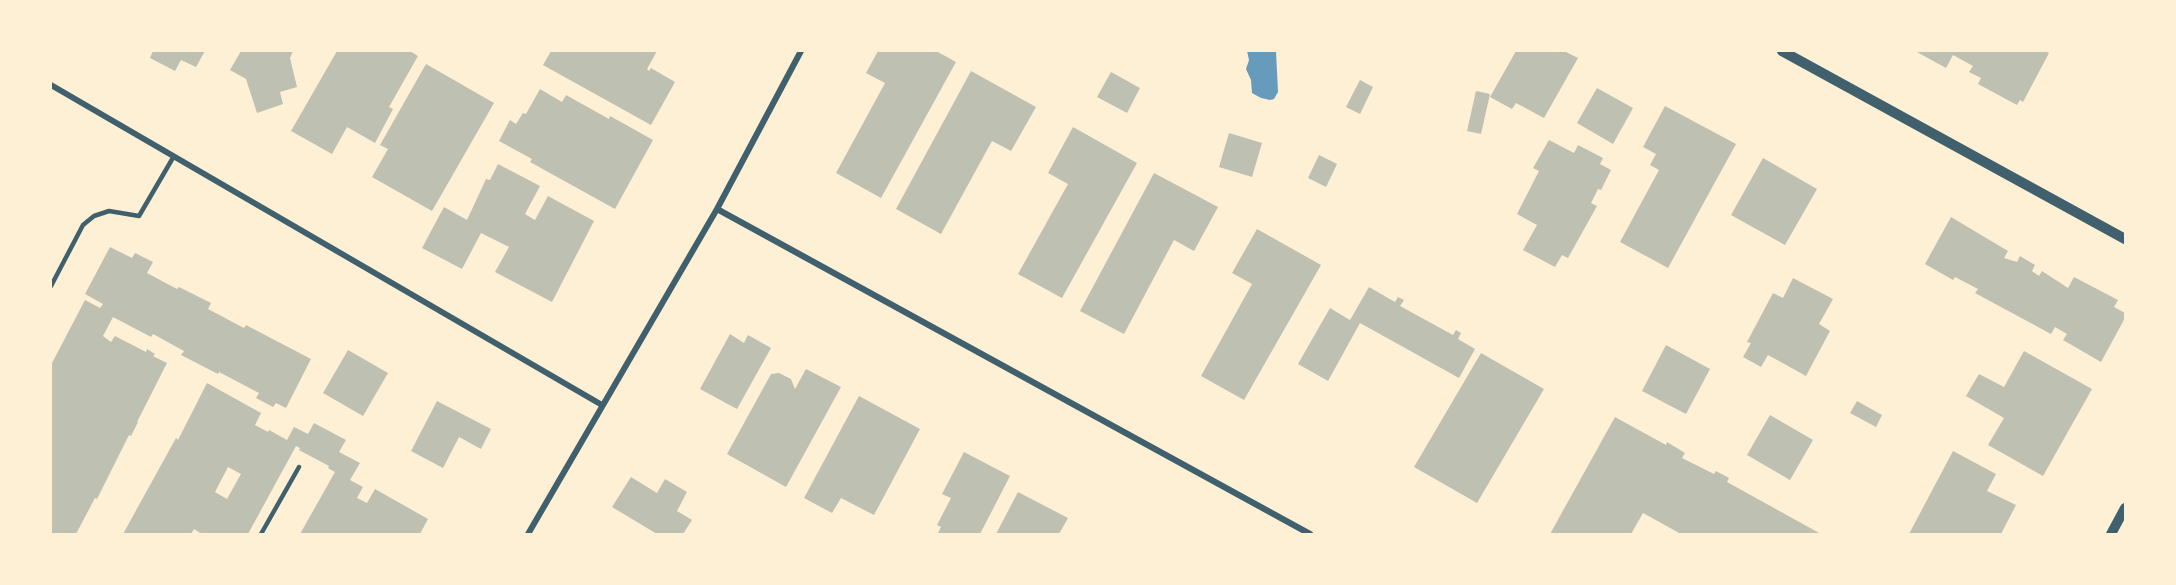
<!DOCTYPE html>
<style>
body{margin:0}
#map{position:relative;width:2176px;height:585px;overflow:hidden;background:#fdf0d5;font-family:"DM Sans",sans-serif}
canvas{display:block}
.frame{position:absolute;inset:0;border:52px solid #fdf0d5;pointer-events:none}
</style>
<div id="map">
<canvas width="2176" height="585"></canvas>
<div class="frame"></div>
</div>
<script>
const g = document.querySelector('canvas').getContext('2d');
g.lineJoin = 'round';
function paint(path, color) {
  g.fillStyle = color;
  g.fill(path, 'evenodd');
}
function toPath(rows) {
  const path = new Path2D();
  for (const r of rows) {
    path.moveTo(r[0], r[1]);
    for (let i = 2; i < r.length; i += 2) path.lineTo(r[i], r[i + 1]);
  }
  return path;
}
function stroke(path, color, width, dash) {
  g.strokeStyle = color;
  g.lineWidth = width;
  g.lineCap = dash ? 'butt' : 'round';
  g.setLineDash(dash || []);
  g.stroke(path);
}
const water = toPath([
 [1247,51,1276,51,1278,92,1274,99,1270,100,1261,98,1252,93,1251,80,1246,69,1249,60]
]);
const building = toPath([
 [153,51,205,51,196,67,181,60,175,71,150,58],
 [241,51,293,51,290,58,297,87,280,92,283,104,257,113,246,79,230,70],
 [337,51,410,51,418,56,389,107,393,109,375,143,347,127,332,154,291,131],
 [551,51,657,51,647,69,649,71,651,68,675,82,651,125,543,65],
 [878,51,936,51,956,62,881,198,836,173,885,83,866,73],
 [1516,51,1564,51,1578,58,1544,118,1516,103,1512,109,1490,97],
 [1915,51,2045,51,2049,53,2023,102,2020,100,2017,105,1978,84,1981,78,1969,72,1973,66,1953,55,1946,68],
 [426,64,494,103,432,211,372,177,388,149,380,145],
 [971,71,1036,107,1011,151,992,141,941,234,896,209],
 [1111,72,1140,88,1127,113,1097,97],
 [1360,80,1373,87,1360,114,1346,107],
 [1597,88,1633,108,1613,144,1577,123],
 [540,89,562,102,566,95,609,119,610,116,653,140,615,209,530,162,532,159,499,141,510,120,516,124,523,113,526,114],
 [1476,91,1490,94,1481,134,1467,131],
 [1665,106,1736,144,1668,268,1620,242,1659,170,1650,165,1656,154,1643,147],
 [1073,127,1137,163,1062,298,1018,274,1068,184,1048,173],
 [1229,133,1262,143,1252,177,1219,167],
 [1549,140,1574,153,1578,145,1603,158,1600,164,1611,170,1601,190,1598,189,1591,203,1597,206,1568,258,1562,255,1555,267,1523,250,1537,225,1517,214,1539,171,1533,168],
 [1319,155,1337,164,1326,187,1308,178],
 [1763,158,1817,189,1785,245,1731,215],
 [498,164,540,186,525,214,535,220,548,196,594,221,552,302,495,272,509,247,481,233,462,269,422,248,444,207,467,220,486,179,490,180],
 [1154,173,1218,207,1194,251,1174,240,1124,334,1080,311],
 [1951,217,2008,251,2004,258,2017,262,2020,256,2035,265,2032,271,2039,276,2042,271,2068,288,2074,277,2118,300,2114,307,2125,313,2125,318,2101,362,2063,340,2067,334,2055,327,2051,334,1975,293,1978,289,1955,277,1953,280,1925,264],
 [1257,229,1321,265,1244,400,1201,376,1252,284,1232,273],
 [110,247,132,258,135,253,153,262,147,273,177,289,179,287,211,303,208,309,244,328,246,325,311,359,286,408,276,403,273,407,256,398,259,393,219,372,218,374,181,355,184,351,153,334,151,337,113,317,103,336,111,342,115,336,146,352,147,349,155,354,153,356,167,363,137,422,138,422,131,436,129,435,97,499,95,498,76,534,51,534,51,365,85,300,100,308,103,304,85,294],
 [1793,278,1833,299,1819,324,1830,331,1806,376,1768,355,1761,367,1743,357,1751,343,1747,342,1773,293,1783,298],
 [1369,287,1395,302,1398,297,1404,300,1400,306,1453,335,1456,330,1461,333,1458,339,1475,349,1459,378,1360,323,1328,381,1298,364,1330,308,1350,320],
 [730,334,744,343,748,335,771,348,737,409,700,389],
 [1666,345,1710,369,1686,414,1642,391],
 [348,350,388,373,363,416,323,393],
 [2024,351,2092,389,2043,476,1988,445,2004,418,1966,396,1979,374,2004,387],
 [1481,353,1544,389,1477,503,1414,467],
 [806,369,841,387,786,487,727,454,771,374,779,373,791,379,795,389],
 [207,383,261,413,255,425,268,432,269,430,287,440,294,427,308,434,314,423,346,440,339,452,360,463,350,480,363,487,357,498,367,503,375,489,428,519,420,534,300,534,335,472,328,468,329,466,299,450,300,448,296,446,248,534,202,534,194,529,191,534,123,534,176,438,178,440],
 [228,467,241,474,227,499,215,492],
 [859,396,920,429,874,515,841,498,832,513,804,498],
 [437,401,491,429,481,449,459,437,443,468,411,451],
 [1857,401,1882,415,1876,427,1850,413],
 [1770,415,1813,440,1790,480,1747,455],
 [1615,417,1666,445,1667,442,1685,453,1682,458,1714,474,1716,471,1729,478,1727,482,1821,534,1681,534,1643,513,1631,534,1550,534],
 [1953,451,1996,474,1987,491,2016,505,2001,534,1909,534],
 [964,452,1010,476,980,534,939,534,938,533,941,527,937,525,951,498,942,494],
 [631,477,657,493,665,479,687,492,677,511,692,520,683,534,657,534,612,507],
 [1018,492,1068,518,1059,534,996,534]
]);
const service = toPath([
 [51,286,83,225,94,216,109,211,139,216,174,156],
 [261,534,299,467]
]);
const minor = toPath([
 [51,85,602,405],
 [717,209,1310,534],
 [528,534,717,209,801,51]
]);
const tertiary = toPath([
 [1782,51,2125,239],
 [2111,534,2125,508]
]);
paint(water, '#669bbc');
paint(building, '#bec0b2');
stroke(service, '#3f606c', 4.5);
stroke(minor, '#3f606c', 6);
stroke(tertiary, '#3f606c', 10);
</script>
